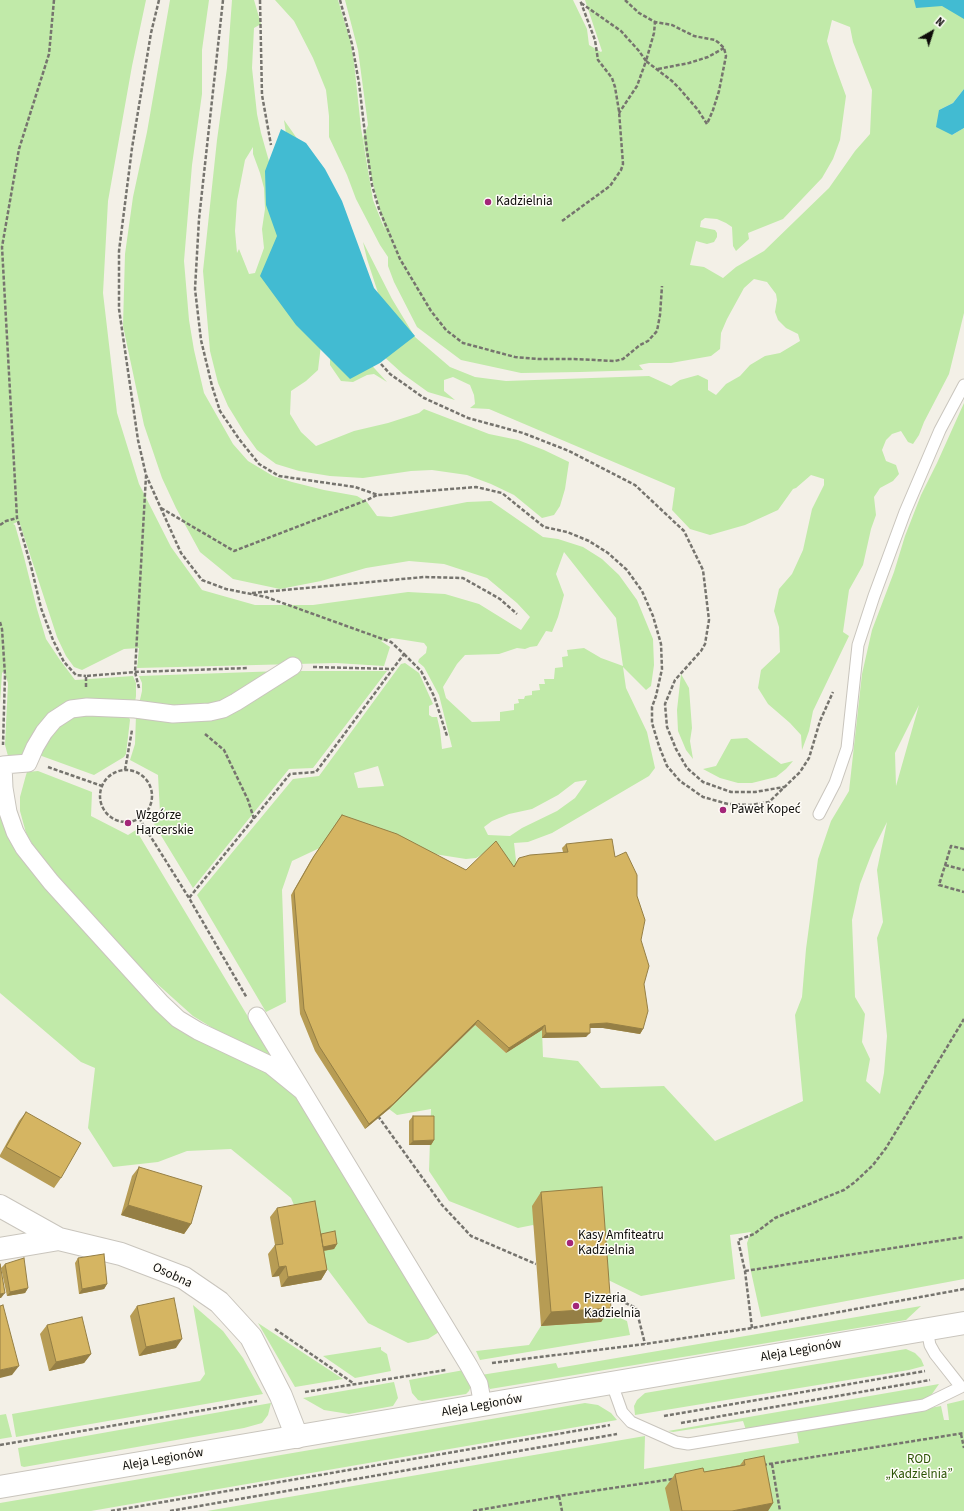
<!DOCTYPE html>
<meta charset="utf-8">
<style>
body{margin:0}
#map{position:relative;width:964px;height:1511px;overflow:hidden;background:#f3f0e7;font-family:"Source Sans 3",sans-serif}
canvas{display:block}
.north{position:absolute;left:912px;top:12px;width:40px;height:40px;-webkit-text-stroke:3px #fffdf8;paint-order:stroke;rotate:39deg;font-size:11px;font-weight:700;line-height:16px;text-align:center;color:#0d0c09}
.north::after{content:'';display:block;margin:auto;width:14px;height:18px;background:#0d0c09;clip-path:polygon(50% 0,100% 100%,50% 72%,0 100%)}
</style>
<div id="map">
<canvas width="964" height="1511"></canvas>
<div class="north">N</div>
</div>
<script>
const g = document.querySelector('canvas').getContext('2d');
g.lineJoin = 'round';
function paint(path, color) {
  g.fillStyle = color;
  g.fill(path, 'evenodd');
}
function toPath(rows) {
  const path = new Path2D();
  for (const r of rows) {
    if (r.length === 3) {
      path.moveTo(r[0] + r[2], r[1]);
      path.arc(r[0], r[1], r[2], 0, 2 * Math.PI);
      continue;
    }
    path.moveTo(r[0], r[1]);
    for (let i = 2; i < r.length; i += 2) path.lineTo(r[i], r[i + 1]);
  }
  return path;
}
function stroke(path, color, width, dash) {
  g.strokeStyle = color;
  g.lineWidth = width;
  g.lineCap = dash ? 'butt' : 'round';
  g.setLineDash(dash || []);
  g.stroke(path);
}
function label(font, color, halo, rows, align = 'center') {
  g.font = font + ' "Source Sans 3",sans-serif';
  g.lineWidth = 3;
  g.setLineDash([]);
  g.textBaseline = 'middle';
  g.strokeStyle = halo;
  g.fillStyle = color;
  for (const [text, x, y, turn = 0] of rows) {
    g.save();
    g.translate(x, y);
    g.rotate((+turn || 0) * Math.PI / 180);
    g.textAlign = isNaN(turn) ? turn : align;
    if (halo) g.strokeText(text, 0, 0);
    g.fillText(text, 0, 0);
    g.restore();
  }
}
const green = toPath([
 [0,0,146,0,132,66,108,201,103,293,117,413,139,484,171,547,202,590,255,605,313,605,408,592,445,594,479,604,521,630,530,617,517,603,487,578,444,564,409,561,366,568,321,581,280,589,233,579,200,552,176,508,162,478,144,425,123,326,125,254,133,197,147,132,170,0,209,0,202,50,202,94,192,165,184,261,189,320,194,350,204,393,233,444,248,461,273,476,292,482,324,490,357,496,367,502,377,516,391,517,467,502,491,501,543,537,558,539,583,547,602,559,619,575,637,600,653,639,654,665,651,686,646,690,623,667,626,688,647,732,655,768,649,776,552,833,528,842,514,843,517,869,488,851,476,858,466,859,434,854,326,845,292,861,282,890,286,1002,266,1012,197,895,293,779,319,776,401,664,405,663,419,673,433,704,429,706,429,715,432,717,437,717,440,730,442,749,452,747,439,695,424,667,418,662,419,659,426,653,427,647,424,643,392,638,381,641,390,647,384,666,336,663,137,668,139,648,124,649,82,670,74,667,66,656,57,637,19,521,13,524,15,525,24,557,37,609,46,639,60,660,75,680,133,676,136,683,136,696,135,703,77,702,25,756,8,756,5,745,8,683,4,671,2,673,0,703],
 [564,552,616,618,623,666,601,658,584,648,567,650,568,656,562,657,563,667,555,668,554,679,544,679,545,684,539,684,540,690,532,691,532,695,525,696,524,699,518,699,519,703,514,704,514,710,500,712,500,721,472,722,446,698,443,687,457,664,465,655,499,654,517,648,525,649,530,647,537,646,546,631,552,632,558,617,564,595,556,574],
 [378,766,384,786,358,788,354,773],
 [587,780,585,784,575,798,557,811,522,828,510,836,488,835,484,827,492,821,509,814,532,809,558,795,575,782],
 [232,0,254,0,261,24,254,28,252,68,257,114,261,133,321,345,318,370,306,381,291,391,290,414,301,432,316,446,354,431,388,423,419,413,424,409,489,434,518,440,544,450,569,462,565,489,560,506,554,515,542,518,514,495,491,484,467,475,432,470,411,471,363,478,330,476,299,471,276,464,257,450,244,432,228,406,218,383,210,351,203,271,217,140,227,68],
 [253,147,253,154,260,173,264,188,265,209,262,229,264,248,255,273,249,274,239,249,237,253,235,231,237,201,245,160],
 [275,0,338,0,350,40,354,62,361,128,373,200,385,230,368,164,363,138,368,125,358,50,345,0,573,0,587,29,589,45,601,52,602,51,585,0,964,0,964,89,953,103,939,110,952,135,964,128,964,313,949,374,924,422,919,435,913,444,908,442,901,431,892,434,886,440,882,450,886,461,896,465,899,474,893,481,880,488,874,497,876,515,871,529,863,565,849,590,843,632,849,636,813,711,809,731,802,750,801,735,790,723,768,704,758,688,761,670,780,652,779,627,774,611,779,589,792,574,803,550,812,509,824,485,824,479,811,475,796,488,793,489,778,510,745,525,710,535,690,529,672,510,675,488,489,409,470,408,475,404,474,395,470,385,453,377,444,380,444,391,455,400,428,392,403,374,381,354,287,141,284,120,308,154,360,270,380,299,367,259,363,242,392,299,415,337,450,367,475,377,506,381,649,376,671,386,680,380,698,375,708,380,708,390,716,395,726,384,740,376,750,365,765,356,780,353,800,341,798,334,786,328,778,320,775,312,777,300,776,294,767,282,754,279,744,288,727,319,721,333,720,349,711,356,671,363,649,363,639,365,643,370,580,372,521,373,461,360,417,327,394,282,388,266,388,257,380,245,356,199,347,175,329,137,329,116,326,90,313,58,294,21],
 [832,20,850,27,853,42,872,90,870,134,855,151,829,188,764,251,736,267,723,278,704,267,690,265,696,241,707,244,714,242,717,237,717,233,715,230,700,227,701,221,705,218,717,219,726,223,732,227,733,246,736,251,749,239,748,233,783,219,822,178,833,159,840,140,846,96,834,63,827,41],
 [330,343,353,345,387,382,374,374,367,375,353,382,341,381,330,365],
 [964,403,964,1279,761,1317,750,1267,747,1243,751,1232,730,1235,735,1279,641,1296,598,1275,533,1225,518,1228,449,1201,429,1171,431,1109,397,1115,389,1109,475,1025,506,1053,542,1030,543,1057,578,1061,601,1088,664,1086,715,1141,803,1101,795,1015,802,997,806,949,818,859,831,821,849,791,862,674,872,630,894,572,905,536,921,495,937,463],
 [919,705,896,786,895,753],
 [887,822,877,870,883,922,877,938,887,1036,884,1073,880,1094,866,1081,870,1059,862,1042,865,1014,855,997,852,920,860,884,873,850],
 [281,671,214,707,139,704,142,691,142,683,139,676],
 [301,671,387,671,313,768,289,769,193,888,151,819,160,813,158,775,130,760,135,744,136,715,244,702],
 [681,674,689,688,692,728,690,741,693,759,686,750,678,731,677,710],
 [81,712,128,714,130,720,126,754,124,757,94,775,39,755,52,729],
 [747,738,781,764,793,761,786,769,776,777,752,783,738,783,720,778,703,769,716,766,731,739],
 [38,771,92,792,91,816,128,835,136,830,274,1060,229,1038,193,1016,154,981,152,980,150,981,63,886,35,849,26,833,20,811,20,797,26,775,27,772],
 [0,804,10,841,20,857,135,983,263,1067,288,1087,305,1106,439,1332,428,1339,408,1343,368,1323,313,1250,291,1198,231,1149,187,1151,158,1162,113,1167,88,1128,95,1068,81,1062,0,993],
 [193,1305,223,1331,243,1358,263,1394,16,1437,12,1414,200,1381,205,1374],
 [921,1306,906,1320,490,1389,481,1375,556,1363,558,1368],
 [600,1310,627,1321,630,1335,480,1360,476,1351,529,1345,541,1326,601,1322],
 [258,1323,343,1379,295,1387],
 [381,1347,381,1350,387,1354,391,1371,355,1378,323,1356],
 [906,1349,915,1353,921,1359,924,1366,909,1370,635,1415,634,1406,637,1400,645,1393],
 [464,1370,471,1386,469,1391,466,1394,422,1401,418,1400,412,1393,409,1380],
 [394,1382,398,1398,393,1406,349,1414,324,1410,303,1398],
 [939,1384,932,1394,925,1399,746,1430,743,1421,673,1432,668,1431],
 [964,1400,964,1511,207,1511,645,1436,644,1469,799,1443,797,1432,941,1406,944,1420,949,1420,947,1404],
 [271,1403,268,1415,262,1423,244,1428,24,1467,21,1466,18,1448],
 [585,1403,598,1405,611,1413,617,1420,91,1511,0,1511,0,1503],
 [6,1414,12,1437,0,1439,0,1415]
]);
const water = toPath([
 [914,0,964,0,964,19,942,6,916,8],
 [964,89,964,128,952,135,936,127,939,110,953,103],
 [281,129,306,143,325,169,342,201,374,288,415,336,380,363,350,379,296,325,260,276,277,236,266,205,265,171]
]);
const path = toPath([
 [54,0,49,54,19,149,2,247,17,518,31,566,41,608,53,640,64,662,76,675,86,676],
 [159,0,151,33,132,148,119,251,119,309,138,440,146,475,181,553,202,580,226,589,266,597,391,642,404,654,316,772,290,774,189,898],
 [223,0,199,219,195,289,201,340,212,386,220,411,239,439,259,464,279,476,355,487,378,495,476,487,502,493,544,527,567,532,589,541,608,553,627,570,642,591,653,616,661,644,662,669,656,696,652,707,652,723,659,746,667,766,680,781,703,797,728,804,750,805,769,802,800,772,809,758,820,721,833,692],
 [260,0,262,95,271,145],
 [340,0,352,44,359,83,367,151,372,185,379,209,400,259,431,311,446,330,463,343,515,357,538,359,574,359,615,361,623,359,640,345,648,341,657,331,660,315,662,286],
 [625,0,639,13,655,22,654,33,646,61,672,81,679,88,698,110,707,124,713,110,719,91,726,56,724,48,719,43,715,40,694,36,672,25,655,22],
 [581,3,621,31,639,51,646,61,637,86,619,113],
 [658,69,689,63,708,57,724,48],
 [562,221,610,186,621,170,623,164,619,111,615,87,612,78,598,60,595,40,580,0],
 [381,364,390,374,424,398,468,418,523,433,569,451,635,485,684,531,703,570,709,620,705,644,701,651,675,680,665,704,667,727,676,749,687,768,703,782,731,792,755,792,784,787],
 [161,508,234,551,367,500,377,495],
 [0,525,6,521,17,518],
 [252,593,424,577,463,578,500,599,517,614],
 [0,622,2,629,5,675,3,745],
 [404,654,421,671,434,696,447,736],
 [313,667,392,669],
 [86,687,86,676,135,672,248,668],
 [139,688,135,672,146,476],
 [205,734,224,750,248,800,254,819],
 [48,767,102,786],
 [125,770,132,730],
 [126,796,26],
 [139,818,189,898,247,998],
 [964,849,951,846,939,885,964,892],
 [945,865,964,870],
 [378,1116,442,1205,471,1236,536,1264],
 [745,1271,964,1237],
 [609,1295,636,1308,645,1344],
 [752,1328,745,1271,738,1240,754,1234,775,1218,844,1190,855,1182,873,1165,886,1148,964,1019],
 [275,1329,353,1383],
 [492,1363,645,1344,752,1328,964,1289],
 [305,1392,446,1370],
 [664,1416,925,1371],
 [681,1423,930,1380],
 [961,1434,964,1448],
 [0,1445,257,1401],
 [772,1464,780,1511],
 [763,1465,964,1433],
 [559,1496,562,1511],
 [111,1511,610,1425],
 [170,1511,617,1434],
 [473,1511,559,1496,673,1479]
]);
const service = toPath([
 [819,814,835,783,847,748,858,645,874,596,905,512,940,430,964,385],
 [612,1384,622,1412,631,1422,676,1442,688,1444,924,1405,961,1387,935,1354,930,1345,927,1330]
]);
const pedestrian = toPath([
 [293,666,236,702,223,709,210,712,173,714,135,709,87,707,71,709,54,720,44,732,35,747,28,763,3,765,4,788,8,812,15,832,24,848,51,882,161,1003,178,1019,198,1031,270,1065,302,1091],
 [257,1016,469,1366,479,1384,483,1406]
]);
const minor = toPath([
 [0,1206,59,1239,121,1254,184,1278,219,1302,251,1337,281,1396,297,1437],
 [0,1249,59,1239]
]);
const tertiary = toPath([
 [0,1487,964,1323]
]);
const wall = toPath([
 [342,815,466,870,514,866,519,858,563,852,562,848,566,844,615,857,637,896,641,940,644,984,643,1029,640,1034,603,1028,590,1028,586,1037,542,1038,542,1030,506,1053,475,1025,389,1109,365,1129,315,1051,300,1014,291,895,311,860],
 [26,1112,61,1178,54,1188,0,1157,0,1155,19,1121],
 [413,1116,434,1140,431,1145,409,1145,409,1121],
 [139,1167,191,1224,184,1234,121,1215,132,1176],
 [541,1192,611,1308,601,1322,541,1326,532,1206],
 [277,1208,321,1234,337,1244,334,1249,324,1251,327,1270,321,1280,281,1287,279,1276,272,1277,268,1254,275,1245,270,1217],
 [78,1258,107,1284,104,1289,79,1294,75,1263],
 [5,1264,28,1288,25,1293,7,1296,1,1268],
 [137,1306,176,1348,139,1356,130,1316],
 [47,1325,91,1354,84,1363,49,1371,40,1334],
 [744,1460,773,1503,768,1511,670,1511,665,1488,675,1474,704,1472,740,1465]
]);
const shadedWall = toPath([
 [478,1020,475,1025,389,1109,365,1129,369,1124],
 [607,1023,643,1029,640,1034,603,1028,586,1028,590,1024],
 [545,1025,542,1030,506,1053,509,1048],
 [546,1033,590,1033,586,1037,542,1038],
 [434,1140,431,1145,409,1145,413,1141],
 [128,1205,191,1224,184,1234,121,1215],
 [337,1244,334,1249,315,1252,319,1247],
 [286,1266,279,1276,272,1277,279,1267],
 [327,1270,321,1280,281,1287,288,1277],
 [107,1284,104,1289,79,1294,82,1289],
 [28,1288,25,1293,7,1296,10,1292],
 [5,1293,1,1298,0,1298,0,1294],
 [611,1308,601,1322,541,1326,551,1312],
 [182,1339,176,1348,139,1356,146,1347],
 [91,1354,84,1363,49,1371,56,1362],
 [19,1366,12,1375,0,1378,0,1370],
 [773,1503,768,1511,732,1511]
]);
const building = toPath([
 [342,815,397,834,466,870,496,841,514,867,519,858,530,855,568,852,566,844,612,839,615,857,626,852,637,875,637,896,645,920,641,940,649,966,644,984,648,1011,643,1029,607,1023,590,1024,590,1033,546,1033,545,1025,509,1048,478,1020,393,1104,369,1124,319,1046,304,1009,294,891,314,856,342,815],
 [26,1112,81,1143,61,1178,6,1147,26,1112],
 [413,1116,434,1116,434,1140,413,1141,413,1116],
 [139,1167,202,1186,191,1224,128,1205,139,1167],
 [602,1187,611,1308,551,1312,541,1192,602,1187],
 [315,1201,327,1270,288,1277,286,1266,279,1267,275,1245,283,1244,277,1208,315,1201],
 [335,1231,337,1244,323,1247,321,1234,335,1231],
 [104,1254,107,1284,82,1289,78,1258,104,1254],
 [24,1258,28,1288,10,1292,5,1264,24,1258],
 [0,1264,5,1293,0,1294,0,1264],
 [174,1298,182,1339,146,1347,137,1306,174,1298],
 [3,1305,19,1366,0,1370,0,1306,3,1305],
 [82,1317,91,1354,56,1362,47,1325,82,1317],
 [764,1456,773,1503,732,1511,682,1511,675,1474,703,1468,704,1472,745,1465,744,1460,764,1456]
]);
const markers = [
 [488,202,4,"#a32679"],
 [723,810,4,"#a32679"],
 [128,823,4,"#a32679"],
 [570,1243,4,"#a32679"],
 [576,1306,4,"#a32679"]
];
const poiNames = [
 ["Kadzielnia",496,202],
 ["Paweł Kopeć",731,810],
 ["Wzgórze",136,816],
 ["Harcerskie",136,831],
 ["Kasy Amfiteatru",578,1236],
 ["Kadzielnia",578,1251],
 ["Pizzeria",584,1299],
 ["Kadzielnia",584,1314]
];
const streetNames = [
 ["Osobna",172,1276,25],
 ["Aleja Legionów",801,1351,-10],
 ["Aleja Legionów",482,1406,-10],
 ["Aleja Legionów",163,1460,-10]
];
const parkNames = [
 ["ROD",919,1460],
 ["„Kadzielnia”",919,1475]
];
paint(green, '#c1eaa9');
paint(water, '#42bbd2');
stroke(service, '#c9c5bd', 13);
stroke(pedestrian, '#c9c5bd', 19);
stroke(minor, '#c9c5bd', 24);
stroke(tertiary, '#c9c5bd', 24);
stroke(path, '#76746e', 2.5, [4, 2]);
stroke(service, '#fff', 11);
stroke(pedestrian, '#fff', 17);
stroke(minor, '#fff', 22);
stroke(tertiary, '#fff', 22);
paint(wall, '#b79c54');
paint(shadedWall, '#957f45');
paint(building, '#d5b562');
stroke(building, '#957f45', 1);
for (const [x, y, r, color] of markers) {
  const dot = new Path2D();
  dot.arc(x, y, r, 0, 2 * Math.PI);
  g.fillStyle = color;
  g.fill(dot);
  stroke(dot, '#fffdf8', 1.5);
}
label('13px', '#0d0c09', '#fffdf8', poiNames, 'left');
label('13px', '#0d0c09', '#fffdf8', streetNames);
label('13px', '#2c5405', '#fffdf8', parkNames);
</script>
